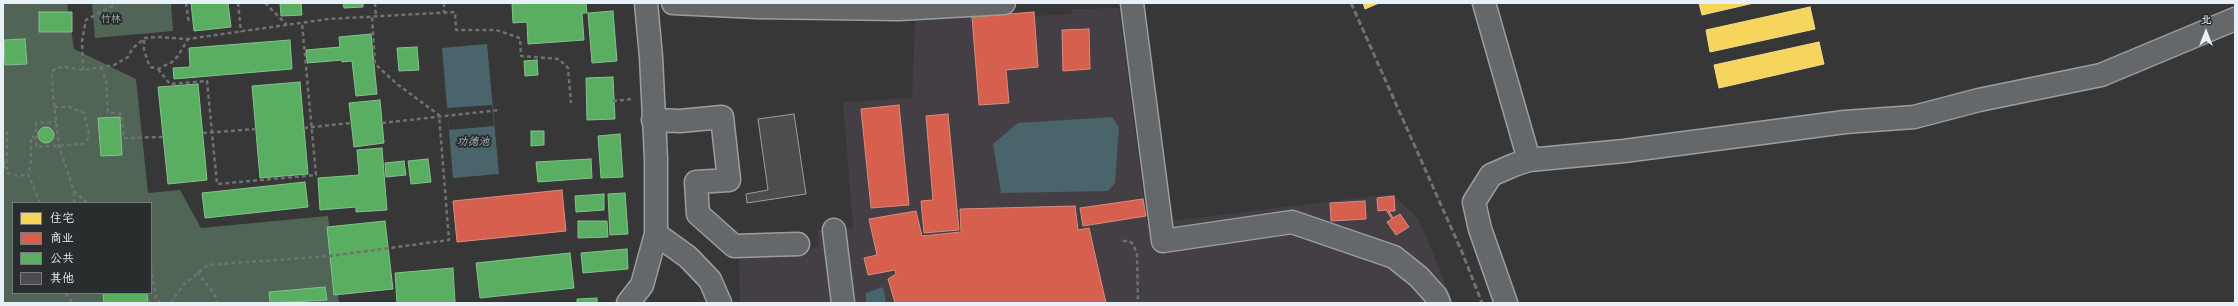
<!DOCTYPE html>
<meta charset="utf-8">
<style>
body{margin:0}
#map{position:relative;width:2238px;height:306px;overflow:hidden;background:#373738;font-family:Kalam,"LXGW WenKai TC",sans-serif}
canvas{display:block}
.frame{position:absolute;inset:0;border:4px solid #e8f1f8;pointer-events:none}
.legend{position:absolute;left:12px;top:202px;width:140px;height:92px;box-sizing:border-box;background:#2a2d2e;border:1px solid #767b7f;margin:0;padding:5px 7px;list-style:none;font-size:12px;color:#e8f1f8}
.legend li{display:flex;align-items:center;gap:8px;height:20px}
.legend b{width:20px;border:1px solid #767b7f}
.north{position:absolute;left:2186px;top:12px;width:40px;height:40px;-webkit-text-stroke:3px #2a2d2e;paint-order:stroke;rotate:0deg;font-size:11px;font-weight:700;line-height:16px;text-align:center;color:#e8f1f8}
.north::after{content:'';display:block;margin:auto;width:14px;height:18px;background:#e8f1f8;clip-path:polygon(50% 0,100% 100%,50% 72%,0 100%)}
</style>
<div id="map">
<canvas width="2238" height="306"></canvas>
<div class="frame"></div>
<ul class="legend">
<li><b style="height:11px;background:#f6d55c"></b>住宅</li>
<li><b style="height:11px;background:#d6604d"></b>商业</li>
<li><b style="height:11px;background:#5aae61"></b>公共</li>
<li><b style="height:11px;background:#4f4c4f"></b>其他</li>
</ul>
<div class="north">北</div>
</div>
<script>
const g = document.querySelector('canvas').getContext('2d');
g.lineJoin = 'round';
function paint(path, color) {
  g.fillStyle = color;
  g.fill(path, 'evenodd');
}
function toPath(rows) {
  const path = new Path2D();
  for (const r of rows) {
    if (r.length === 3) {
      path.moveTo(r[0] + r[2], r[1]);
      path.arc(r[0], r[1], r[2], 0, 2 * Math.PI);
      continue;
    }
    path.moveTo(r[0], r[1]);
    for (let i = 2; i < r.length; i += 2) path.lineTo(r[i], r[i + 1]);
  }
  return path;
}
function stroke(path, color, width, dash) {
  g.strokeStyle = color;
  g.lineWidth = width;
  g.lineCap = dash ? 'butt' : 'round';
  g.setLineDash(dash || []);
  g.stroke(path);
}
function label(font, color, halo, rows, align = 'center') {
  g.font = font + ' Kalam,"LXGW WenKai TC",sans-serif';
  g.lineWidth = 4;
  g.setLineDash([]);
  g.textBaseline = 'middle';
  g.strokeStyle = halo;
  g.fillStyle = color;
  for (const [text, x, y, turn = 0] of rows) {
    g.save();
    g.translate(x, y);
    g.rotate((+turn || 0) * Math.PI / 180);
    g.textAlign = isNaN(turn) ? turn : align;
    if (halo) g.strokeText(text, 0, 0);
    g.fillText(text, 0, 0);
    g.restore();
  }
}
const built = toPath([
 [1119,8,1147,224,1392,194,1419,219,1453,303,740,303,739,257,807,253,818,245,817,230,853,228,843,102,912,98,915,19,1034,12,1034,16,1072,14,1072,9]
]);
const green = toPath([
 [3,3,67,3,74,49,136,79,148,193,180,190,201,228,328,216,339,303,3,303],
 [13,203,151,203,151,293,13,293],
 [92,3,171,3,173,31,95,38]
]);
const water = toPath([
 [487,44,499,174,453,178,442,48],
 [1112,117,1119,128,1115,183,1108,191,1001,193,993,144,1018,123],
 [883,287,886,303,866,303,866,293]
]);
const pier = toPath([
 [492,105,494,126,449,130,447,108]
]);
const homes = toPath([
 [1363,3,1379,3,1365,9,1363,3],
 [1699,3,1754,3,1702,15,1699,3],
 [1810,7,1815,29,1710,52,1706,30,1810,7],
 [1819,42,1824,64,1719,88,1714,65,1819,42]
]);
const shops = toPath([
 [1034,12,1038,67,1006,70,1009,103,979,105,972,17,1034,12],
 [1089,29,1090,69,1063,71,1062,30,1089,29],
 [899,105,909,205,871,208,861,109,899,105],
 [948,114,959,230,924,233,921,201,933,200,926,116,948,114],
 [562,190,566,231,457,242,453,201,562,190],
 [1394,196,1395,211,1389,211,1393,218,1400,214,1409,227,1396,235,1387,222,1392,219,1386,210,1378,211,1377,198,1394,196],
 [1143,199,1146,216,1083,226,1080,208,1143,199],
 [1365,201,1366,219,1331,221,1330,203,1365,201],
 [1075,206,1078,230,1089,228,1106,303,895,303,888,279,896,274,895,270,868,275,864,258,877,255,869,219,916,211,922,236,961,232,960,209,1075,206]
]);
const public = toPath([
 [191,3,228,3,231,27,194,31,191,3],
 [280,3,301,3,302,15,281,16,280,3],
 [343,3,363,3,363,7,344,8,343,3],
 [529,3,586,3,587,13,582,13,584,40,528,44,527,22,513,23,512,4,529,3],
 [613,11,617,61,592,63,588,13,613,11],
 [39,12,72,12,72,32,39,32,39,12],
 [371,34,377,94,356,96,352,61,342,62,342,60,307,63,306,50,340,47,339,37,371,34],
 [25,39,27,64,5,65,4,40,25,39],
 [290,40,292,69,174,79,173,68,190,67,189,48,290,40],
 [417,47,419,70,399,71,397,48,417,47],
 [537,60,538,75,525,76,524,61,537,60],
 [613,77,615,119,587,120,586,78,613,77],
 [300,82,308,174,260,178,252,86,300,82],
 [198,84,207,180,168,184,158,87,198,84],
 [380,100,384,143,354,147,349,103,380,100],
 [120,117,122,155,101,156,98,118,120,117],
 [46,135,8],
 [3,131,4,168,3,168,3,131],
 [531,131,544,131,544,145,531,146,531,131],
 [620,134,623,177,601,178,598,136,620,134],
 [382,148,387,210,356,212,356,207,320,210,318,178,359,175,357,150,382,148],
 [428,159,431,182,411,184,408,161,428,159],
 [591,159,592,178,538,182,536,162,591,159],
 [404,161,406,175,386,177,385,163,404,161],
 [305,182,308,207,205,218,202,193,305,182],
 [625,193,628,234,610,235,608,194,625,193],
 [604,194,604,210,576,212,575,196,604,194],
 [385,221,393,289,334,295,327,227,385,221],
 [578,221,607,221,608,237,578,238,578,221],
 [627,249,628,269,583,273,581,253,627,249],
 [570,253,574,288,480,298,476,263,570,253],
 [453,268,455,303,397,303,395,273,453,268],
 [325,287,327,300,270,303,269,292,325,287],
 [103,293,147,293,148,303,104,303,103,293],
 [597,298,597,303,577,303,577,299,597,298]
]);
const building = toPath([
 [794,114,806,194,747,203,746,194,768,190,758,119,794,114]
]);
const path = toPath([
 [186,3,189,24],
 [238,3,241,32],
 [265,3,287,25],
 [375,3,376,17],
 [444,3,444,13],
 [144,40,144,50,148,62,151,67,158,69,172,62,178,56,188,39],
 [101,67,106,80,108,112,122,114,124,138,163,137],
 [158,69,170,84,207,81,217,184,316,175,302,23],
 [83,70,82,41,86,20,118,3],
 [613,101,633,99],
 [54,107,70,107,84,113,89,133,88,138,83,144,36,147,36,123,56,122],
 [382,123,499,110],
 [304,128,351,123],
 [7,131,7,173,18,176,28,174],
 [203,133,256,129],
 [36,137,31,137,31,162,28,174,40,203],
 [74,192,74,203],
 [87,203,74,191,59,146,53,95,52,72,56,68,65,67,83,70,114,65,128,57,132,49,145,38,157,37,188,39,328,19,455,12,456,30,496,30,520,38,521,56,559,59,568,68,571,103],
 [1123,241,1129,241,1133,244,1137,254,1138,303],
 [151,267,156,298,161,303],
 [197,272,214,293,217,303],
 [66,293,72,303],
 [171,303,183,285,208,265,330,256,449,240,439,115,397,84,375,64,372,17]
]);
const minor = toPath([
 [673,3,757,7,899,9,1004,3],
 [1132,3,1163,241,1292,222,1394,257,1419,277,1436,296,1439,303],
 [1484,3,1529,160],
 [653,120,680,121,722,117,729,180,696,182,698,214,734,246,798,244],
 [834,230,843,303],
 [656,234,688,257,710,280,720,303],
 [628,303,642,285,656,234,656,159,651,57,646,3],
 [1506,303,1480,229,1474,202,1491,175,1514,165,1529,160,1624,151,1845,122,1914,117,1979,100,2101,75,2235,19]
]);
const rail = toPath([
 [1351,3,1462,252,1482,303]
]);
const parkNames = [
 ["竹林",111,20]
];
const waterNames = [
 ["功德池",473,143]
];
paint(built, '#433f44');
paint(green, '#506555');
paint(water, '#4a646b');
paint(pier, '#373738');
paint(homes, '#f6d55c');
stroke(homes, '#f2dd8b', 1);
paint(shops, '#d6604d');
stroke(shops, '#db8c80', 1);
paint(public, '#5aae61');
stroke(public, '#85c28e', 1);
paint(building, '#4f4c4f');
stroke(building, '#9b9d9f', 1);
stroke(minor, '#9b9d9f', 25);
stroke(path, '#6f7172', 2.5, [4, 3]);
stroke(minor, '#65686b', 22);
stroke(rail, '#6f7172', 3, [6, 3]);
label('10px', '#a5b5b0', '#2a2d2e', parkNames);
label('italic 11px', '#aabac2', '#2a2d2e', waterNames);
</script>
